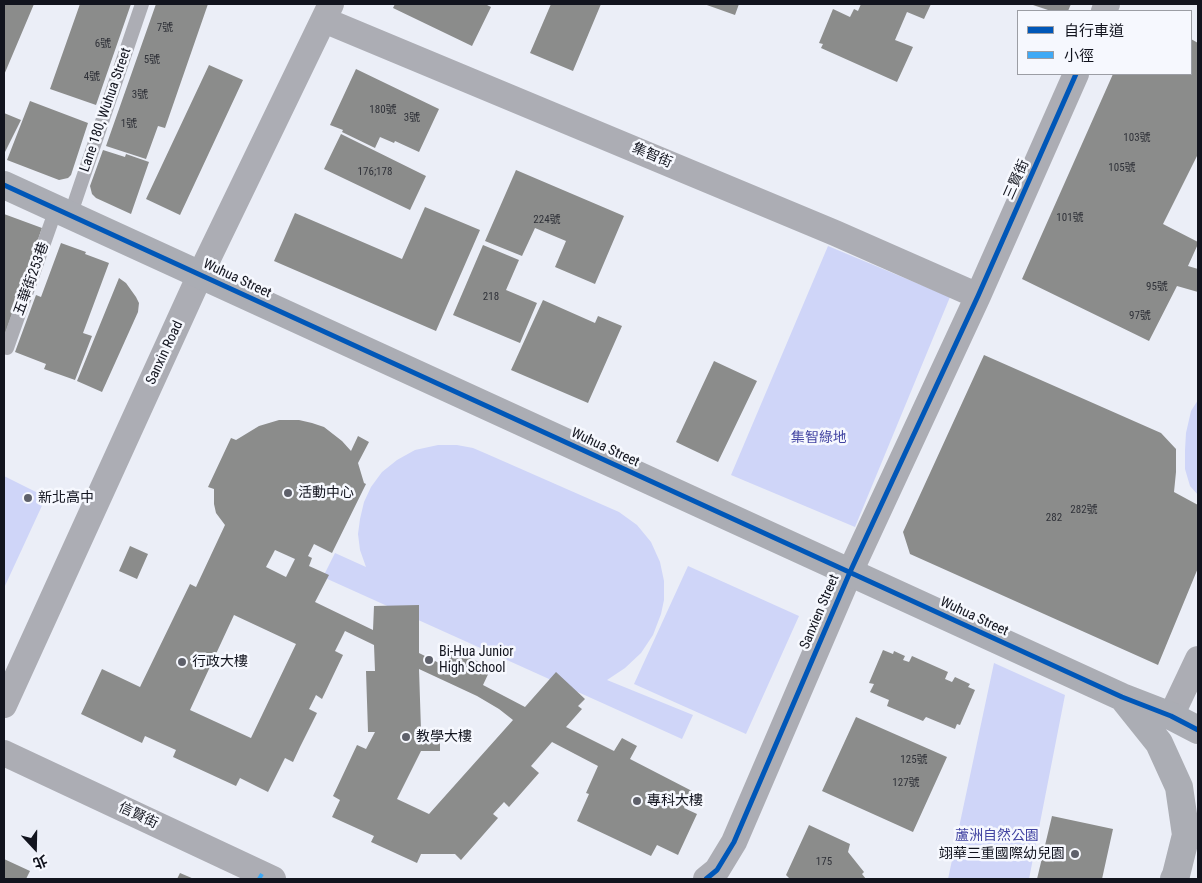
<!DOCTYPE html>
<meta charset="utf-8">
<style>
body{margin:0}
#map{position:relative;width:1202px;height:883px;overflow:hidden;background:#ebeef7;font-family:"Roboto Condensed","Noto Sans TC",sans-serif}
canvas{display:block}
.frame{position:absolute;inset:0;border:5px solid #12141e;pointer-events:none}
.legend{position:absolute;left:1017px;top:10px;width:175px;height:65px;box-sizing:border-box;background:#f6f8fe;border:1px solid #9b9da4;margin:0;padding:6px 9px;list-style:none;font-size:15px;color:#12141e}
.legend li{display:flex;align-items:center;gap:10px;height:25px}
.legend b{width:25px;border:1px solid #9b9da4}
.north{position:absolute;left:10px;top:823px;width:50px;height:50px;-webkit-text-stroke:4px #f6f8fe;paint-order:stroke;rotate:159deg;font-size:14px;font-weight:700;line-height:20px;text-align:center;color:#12141e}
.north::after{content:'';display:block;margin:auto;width:18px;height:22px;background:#12141e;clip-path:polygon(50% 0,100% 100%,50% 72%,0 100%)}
</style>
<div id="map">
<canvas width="1202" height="883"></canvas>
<div class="frame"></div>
<ul class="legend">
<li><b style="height:6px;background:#0057b8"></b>自行車道</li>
<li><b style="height:6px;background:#3fa9f5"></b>小徑</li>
</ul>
<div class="north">北</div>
</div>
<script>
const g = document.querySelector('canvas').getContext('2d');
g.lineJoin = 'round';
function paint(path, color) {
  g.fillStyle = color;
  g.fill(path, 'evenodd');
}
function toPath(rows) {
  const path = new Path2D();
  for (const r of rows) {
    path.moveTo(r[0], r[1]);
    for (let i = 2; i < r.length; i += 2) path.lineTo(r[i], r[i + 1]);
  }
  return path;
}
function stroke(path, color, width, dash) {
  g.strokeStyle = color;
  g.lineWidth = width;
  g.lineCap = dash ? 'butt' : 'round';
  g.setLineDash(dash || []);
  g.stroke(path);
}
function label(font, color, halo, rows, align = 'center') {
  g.font = font + ' "Roboto Condensed","Noto Sans TC",sans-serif';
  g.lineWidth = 5;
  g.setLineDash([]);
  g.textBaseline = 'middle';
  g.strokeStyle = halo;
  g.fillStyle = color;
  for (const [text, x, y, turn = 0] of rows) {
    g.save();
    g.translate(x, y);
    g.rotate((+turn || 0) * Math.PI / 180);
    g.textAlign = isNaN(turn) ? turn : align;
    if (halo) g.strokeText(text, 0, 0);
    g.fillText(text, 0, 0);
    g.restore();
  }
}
const green = toPath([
 [828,246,950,297,855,527,731,475],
 [1198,400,1198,495,1190,486,1185,469,1185,450,1186,433,1191,411],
 [438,445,457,445,473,448,487,454,619,512,637,525,651,542,660,562,664,581,664,600,661,614,653,635,641,653,625,668,607,680,693,715,682,739,323,577,335,553,366,567,360,550,358,534,360,519,364,502,371,487,382,472,397,460,415,450],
 [4,476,46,497,4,588],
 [688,566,799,616,746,734,634,684],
 [994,663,1065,695,1029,879,948,879]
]);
const building = toPath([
 [4,4,34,4,4,75],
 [80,4,131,4,96,105,50,89],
 [156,4,208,4,165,128,158,126,146,159,106,146],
 [395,4,485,4,491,7,472,46,393,8],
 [551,4,601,4,573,71,530,53],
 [704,4,739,4,735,15],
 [861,4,931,4,924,19,907,12,895,40,913,47,897,82,821,48,823,44,819,43,833,9,850,17,854,9,858,11],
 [1030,4,1071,4,1068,11,1051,11],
 [1191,39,1198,43,1198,154,1163,224,1198,242,1198,244,1188,266,1198,269,1198,292,1177,286,1149,341,1022,279,1113,74,1191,74],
 [209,65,243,80,180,215,146,199],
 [356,69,439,109,419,152,395,141,394,143,380,137,375,148,342,132,343,130,330,125],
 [30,101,88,123,71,175,68,178,59,180,7,160],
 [4,113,21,120,4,154],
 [341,134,426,176,410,210,324,169],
 [103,150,125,157,126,154,149,162,131,214,96,198,92,194,90,186],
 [516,170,624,216,595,284,555,267,566,241,535,228,522,256,485,241],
 [425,207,480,230,436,331,274,261,295,213,402,259],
 [4,214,42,228,4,337],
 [61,243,86,252,85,254,109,263,83,333,92,336,75,380,44,369,46,364,15,352,36,295,41,297],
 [483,245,519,260,506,290,537,303,520,343,453,315],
 [119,278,126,283,136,297,139,303,138,312,102,392,77,381],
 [543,300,595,323,598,316,622,326,588,403,511,370],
 [984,355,1161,433,1176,449,1176,472,1174,492,1198,505,1198,568,1158,665,910,554,903,532],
 [714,361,757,381,718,462,676,442],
 [279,420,299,420,312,423,324,427,342,441,351,451,358,436,369,442,358,463,364,483,366,484,332,553,314,544,308,556,312,558,309,566,329,575,315,602,373,630,374,606,419,605,419,653,445,666,454,650,491,668,483,685,525,707,556,672,585,699,578,706,582,709,566,727,614,751,622,738,637,746,630,759,692,791,684,808,697,814,678,855,657,845,651,856,577,821,589,794,586,793,598,766,552,742,531,766,539,773,509,807,504,802,493,814,498,818,461,860,455,854,421,854,417,863,371,842,374,836,332,817,340,800,333,796,357,745,366,749,375,732,368,732,366,671,375,671,374,645,345,631,335,651,343,655,322,699,316,695,309,709,317,713,300,747,293,762,285,758,268,792,240,778,236,786,173,757,176,750,145,736,142,743,81,714,102,669,140,687,190,584,196,587,225,525,216,513,214,504,214,489,208,487,231,438,236,440,259,426],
 [275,550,295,559,286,577,266,567],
 [234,615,296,644,251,738,190,710],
 [419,669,477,696,499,709,513,720,429,814,397,799,421,751,440,751,440,730,421,730],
 [130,546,148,554,137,579,119,571],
 [883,650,893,654,894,651,905,656,903,660,909,662,912,656,948,672,945,679,952,682,955,677,970,684,968,687,975,690,960,725,957,724,955,729,926,717,923,721,887,706,889,700,870,692,874,684,869,683],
 [856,717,947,757,913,832,822,791],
 [1052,816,1113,829,1102,879,1037,879],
 [809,825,850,844,848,852,864,872,862,874,866,879,790,879,786,875],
 [4,859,30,871,26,879,4,879],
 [180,873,194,879,177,879]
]);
const lane = toPath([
 [70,216,142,4],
 [7,348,56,209]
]);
const street = toPath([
 [1104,11,1107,4],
 [324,20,835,233,978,296],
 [4,705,200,275,331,4],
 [1171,716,1198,659],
 [4,753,273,879],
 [706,879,717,870,734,842,850,572,978,296,1076,74]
]);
const secondary = toPath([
 [4,185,1122,697,1171,716,1198,730],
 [1123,698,1159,743,1179,787,1186,835,1176,875,1174,879]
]);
const quiet = toPath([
 [259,879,262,874]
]);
const cycleway = toPath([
 [4,185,1122,697,1171,716,1198,730],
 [706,879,717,870,734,842,850,572,978,296,1076,74]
]);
const markers = [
 [288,493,5,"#5e606a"],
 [28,498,5,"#5e606a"],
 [429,660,5,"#5e606a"],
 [182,662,5,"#5e606a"],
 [406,737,5,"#5e606a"],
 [637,801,5,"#5e606a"],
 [1075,854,5,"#5e606a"]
];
const numberNames = [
 ["7號",165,28],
 ["6號",103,44],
 ["5號",152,60],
 ["4號",92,77],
 ["3號",140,95],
 ["180號",383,110],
 ["3號",412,118],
 ["1號",129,124],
 ["103號",1137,138],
 ["105號",1122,168],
 ["176;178",375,172],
 ["101號",1070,218],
 ["224號",547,220],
 ["95號",1157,287],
 ["218",491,297],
 ["97號",1140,316],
 ["282號",1084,510],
 ["282",1054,518],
 ["125號",914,760],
 ["127號",906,783],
 ["175",824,862]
];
const streetNames = [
 ["Lane 180, Wuhua Street",106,110,-71],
 ["集智街",652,156,23],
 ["三賢街",1017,180,-66],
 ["五華街253巷",32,279,-70],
 ["Wuhua Street",237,279,25],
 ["Sanxin Road",165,353,-65],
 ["Wuhua Street",605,448,25],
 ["Sanxien Street",820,612,-67],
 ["Wuhua Street",974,617,25],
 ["信賢街",138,816,25]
];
const parkNames = [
 ["集智綠地",819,438],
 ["蘆洲自然公園",997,836]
];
const poiNames = [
 ["活動中心",298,493],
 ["新北高中",38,498],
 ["Bi-Hua Junior",439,652],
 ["High School",439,668],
 ["行政大樓",192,662],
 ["教學大樓",416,737],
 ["專科大樓",647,801],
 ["翊華三重國際幼兒園",1065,854,"right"]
];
paint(green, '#cfd5f8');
paint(building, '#8b8c8b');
stroke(lane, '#acadb4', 14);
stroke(street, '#acadb4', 26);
stroke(secondary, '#abadb4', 28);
stroke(quiet, '#3fa9f5', 4, [8, 4]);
stroke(cycleway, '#0057b8', 5);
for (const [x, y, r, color] of markers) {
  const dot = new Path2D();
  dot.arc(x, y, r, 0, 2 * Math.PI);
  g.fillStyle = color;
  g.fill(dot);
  stroke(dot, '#f6f8fe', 2);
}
label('11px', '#303239', null, numberNames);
label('14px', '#12141e', '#f6f8fe', streetNames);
label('14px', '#4244a2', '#f6f8fe', parkNames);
label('14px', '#12141e', '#f6f8fe', poiNames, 'left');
</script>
